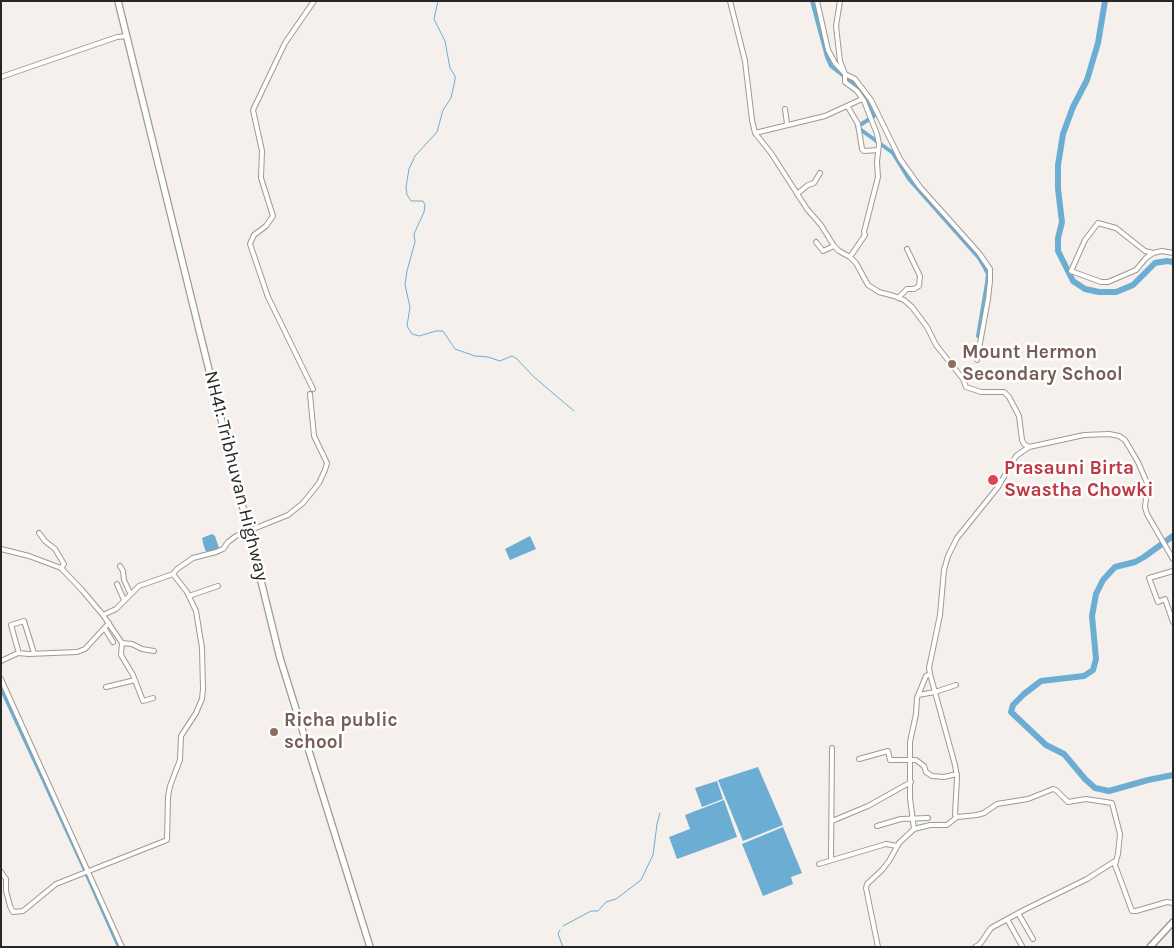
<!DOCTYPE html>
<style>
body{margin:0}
#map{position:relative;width:1174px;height:948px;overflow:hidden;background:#f5f0ec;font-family:Karla,sans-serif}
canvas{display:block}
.frame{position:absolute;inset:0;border:2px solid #282725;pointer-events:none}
</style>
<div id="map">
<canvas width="1174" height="948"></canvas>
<div class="frame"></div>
</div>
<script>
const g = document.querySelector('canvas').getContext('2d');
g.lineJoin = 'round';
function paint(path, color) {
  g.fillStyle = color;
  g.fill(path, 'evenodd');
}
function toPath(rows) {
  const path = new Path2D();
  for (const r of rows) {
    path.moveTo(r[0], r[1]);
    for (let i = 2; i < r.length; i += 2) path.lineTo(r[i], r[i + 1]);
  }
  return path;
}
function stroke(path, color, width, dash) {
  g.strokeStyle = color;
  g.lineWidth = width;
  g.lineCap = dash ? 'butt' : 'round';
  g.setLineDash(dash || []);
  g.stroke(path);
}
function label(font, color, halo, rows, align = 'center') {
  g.font = font + ' Karla,sans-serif';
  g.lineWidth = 5;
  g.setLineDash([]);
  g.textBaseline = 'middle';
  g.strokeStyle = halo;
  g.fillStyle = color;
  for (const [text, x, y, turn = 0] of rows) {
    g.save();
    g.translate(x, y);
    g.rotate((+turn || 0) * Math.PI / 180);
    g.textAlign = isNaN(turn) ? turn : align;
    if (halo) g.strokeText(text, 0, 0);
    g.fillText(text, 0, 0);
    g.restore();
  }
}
const water = toPath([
 [212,534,215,536,219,548,207,553,204,547,202,538],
 [530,536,536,549,510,560,505,549],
 [758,767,783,825,743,841,718,780],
 [717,781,723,799,702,807,695,788],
 [724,800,737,837,677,859,669,837,690,829,685,815],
 [783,827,802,873,791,877,793,884,763,896,742,844]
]);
const stream = toPath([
 [438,1,434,19,445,41,450,68,455,76,455,80,451,98,443,110,437,132,415,156,409,169,406,187,407,195,411,201,423,201,425,205,424,212,414,234,415,242,407,271,405,285,410,307,407,326,412,334,419,336,436,331,443,331,455,349,475,356,488,357,500,361,512,356,517,359,534,377,574,411],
 [563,926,591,911,598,911,606,902,616,899,641,880,653,855,657,824,660,813],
 [560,930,558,934,563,947]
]);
const canal = toPath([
 [812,1,827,57,831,66,858,87,874,116,857,127,893,153,909,179,979,258,985,268,988,274,987,283,978,336],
 [1,688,85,870],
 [87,875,119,947]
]);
const river = toPath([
 [1105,1,1098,43,1087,80,1073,107,1063,134,1058,165,1058,189,1062,222,1058,238,1058,251,1073,281,1085,289,1099,292,1116,292,1133,285,1155,263,1167,261,1173,262],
 [1173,536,1144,557,1135,562,1115,567,1103,580,1096,594,1092,616,1096,659,1093,670,1084,676,1041,681,1024,694,1013,705,1011,712,1046,745,1064,754,1085,779,1095,788,1109,791,1148,780,1173,775]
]);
const minor = toPath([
 [730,1,745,61,752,120,755,133,771,153,807,209,821,225,834,246,839,251,850,257,856,263,868,285,879,292,894,296,904,300,912,307,927,327,936,345,963,379,966,387,981,392,1004,392,1009,397,1019,416,1022,440,1024,444,1029,447],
 [817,1,828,50,835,63,845,74,855,79,871,100,900,159,920,187,979,253,990,269,990,281,988,299,977,360],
 [840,1,836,26,840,61,845,74,845,82,857,91,864,101,877,134,879,144,877,162,878,177,864,232,865,235,850,257],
 [1,77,117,37,127,36],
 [848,107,858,124,862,149,864,151,878,150],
 [785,109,787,124],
 [755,133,825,116,862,99],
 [797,194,808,185,814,183,820,173],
 [816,242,823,251,834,246],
 [1153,253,1145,251,1116,228,1098,223,1085,240,1071,271,1101,282,1108,282,1136,270,1146,258,1153,253,1162,251,1173,253],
 [898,298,907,289,914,289,919,286,920,276,907,249],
 [313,389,268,297,250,244,254,235,266,226,273,216,261,178,262,151,253,110,285,43,314,1],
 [39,533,45,541,55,549,64,564,61,568],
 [1,549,29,556,61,568,82,590,103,615,122,643,132,644,142,649,154,651],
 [120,566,123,571,124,580,130,593],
 [1173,571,1149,578,1158,602,1165,599,1173,622],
 [117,584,124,600],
 [189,596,218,586],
 [103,615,116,609,139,586,173,574,177,569,193,558,216,552,223,549,228,542,236,536,288,515,303,503,319,483,325,470,327,463,314,436,310,394],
 [105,629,113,642],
 [122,643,121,655,133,675,143,701,153,698],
 [18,650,11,625,24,621,34,653],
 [1,661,18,653,29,654,77,652,85,649,109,623],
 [930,674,955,765,957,777,955,815,957,817],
 [1,679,122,947],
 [106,687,135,680],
 [918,695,935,692,956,685],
 [859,759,888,751,890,760,916,760,924,766,926,772,932,776,944,777,957,774],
 [832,821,868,806,911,782],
 [877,826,901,819,928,818],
 [914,829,910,798,910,742,916,714,917,698,926,676,930,674,929,668,940,615,944,570,948,556,957,538,998,487,1016,456,1029,447,1084,435,1109,434,1119,436,1125,440,1138,462,1147,483,1147,489,1145,507,1147,514,1173,559],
 [831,860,832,748],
 [819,864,886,844,897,846],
 [1,872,6,879,6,891,10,906,13,912,23,911,56,884,167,840,168,797,170,786,180,760,181,736,196,713,202,699,203,689,202,648,196,611,187,592,173,574],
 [1018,913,1033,939],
 [1007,919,1022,946],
 [878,947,866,888,867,884,882,870,889,861,899,843,914,829,930,825,947,825,957,817,977,815,984,813,997,804,1028,799,1053,789,1056,790,1068,802,1086,799,1112,803,1120,834,1118,854,1115,865,1132,911,1136,911,1167,902,1173,903],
 [975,947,980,944,991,928,1024,910,1087,879,1115,861]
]);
const major = toPath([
 [1150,947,1173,922]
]);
const highway = toPath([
 [118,1,280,658,370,947]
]);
const markers = [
 [952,364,5,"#8d6e63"],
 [993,480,6,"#e0444e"],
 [274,732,5,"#8d6e63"]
];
const educationNames = [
 ["Mount Hermon",962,353],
 ["Secondary School",962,375],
 ["Richa public",284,721],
 ["school",284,743]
];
const healthNames = [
 ["Prasauni Birta",1004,469],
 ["Swastha Chowki",1004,491]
];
const streetNames = [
 ["NH41: Tribhuvan Highway",236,476,76]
];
paint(water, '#6cadd3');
stroke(stream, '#6cadd3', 1);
stroke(canal, '#6cadd3', 4);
stroke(river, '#6cadd3', 6);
stroke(minor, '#9d9a95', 6);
stroke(major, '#9d9a95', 8);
stroke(highway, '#9d9a95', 8);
stroke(minor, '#fff', 4);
stroke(major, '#fff', 5);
stroke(highway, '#fff', 5.5);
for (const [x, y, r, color] of markers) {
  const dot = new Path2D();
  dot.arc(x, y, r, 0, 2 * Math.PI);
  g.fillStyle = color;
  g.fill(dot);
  stroke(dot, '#fefefe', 2);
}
label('bold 19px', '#785e54', '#fefefe', educationNames, 'left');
label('bold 19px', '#be3a42', '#fefefe', healthNames, 'left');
label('19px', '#282725', '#fefefe', streetNames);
</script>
